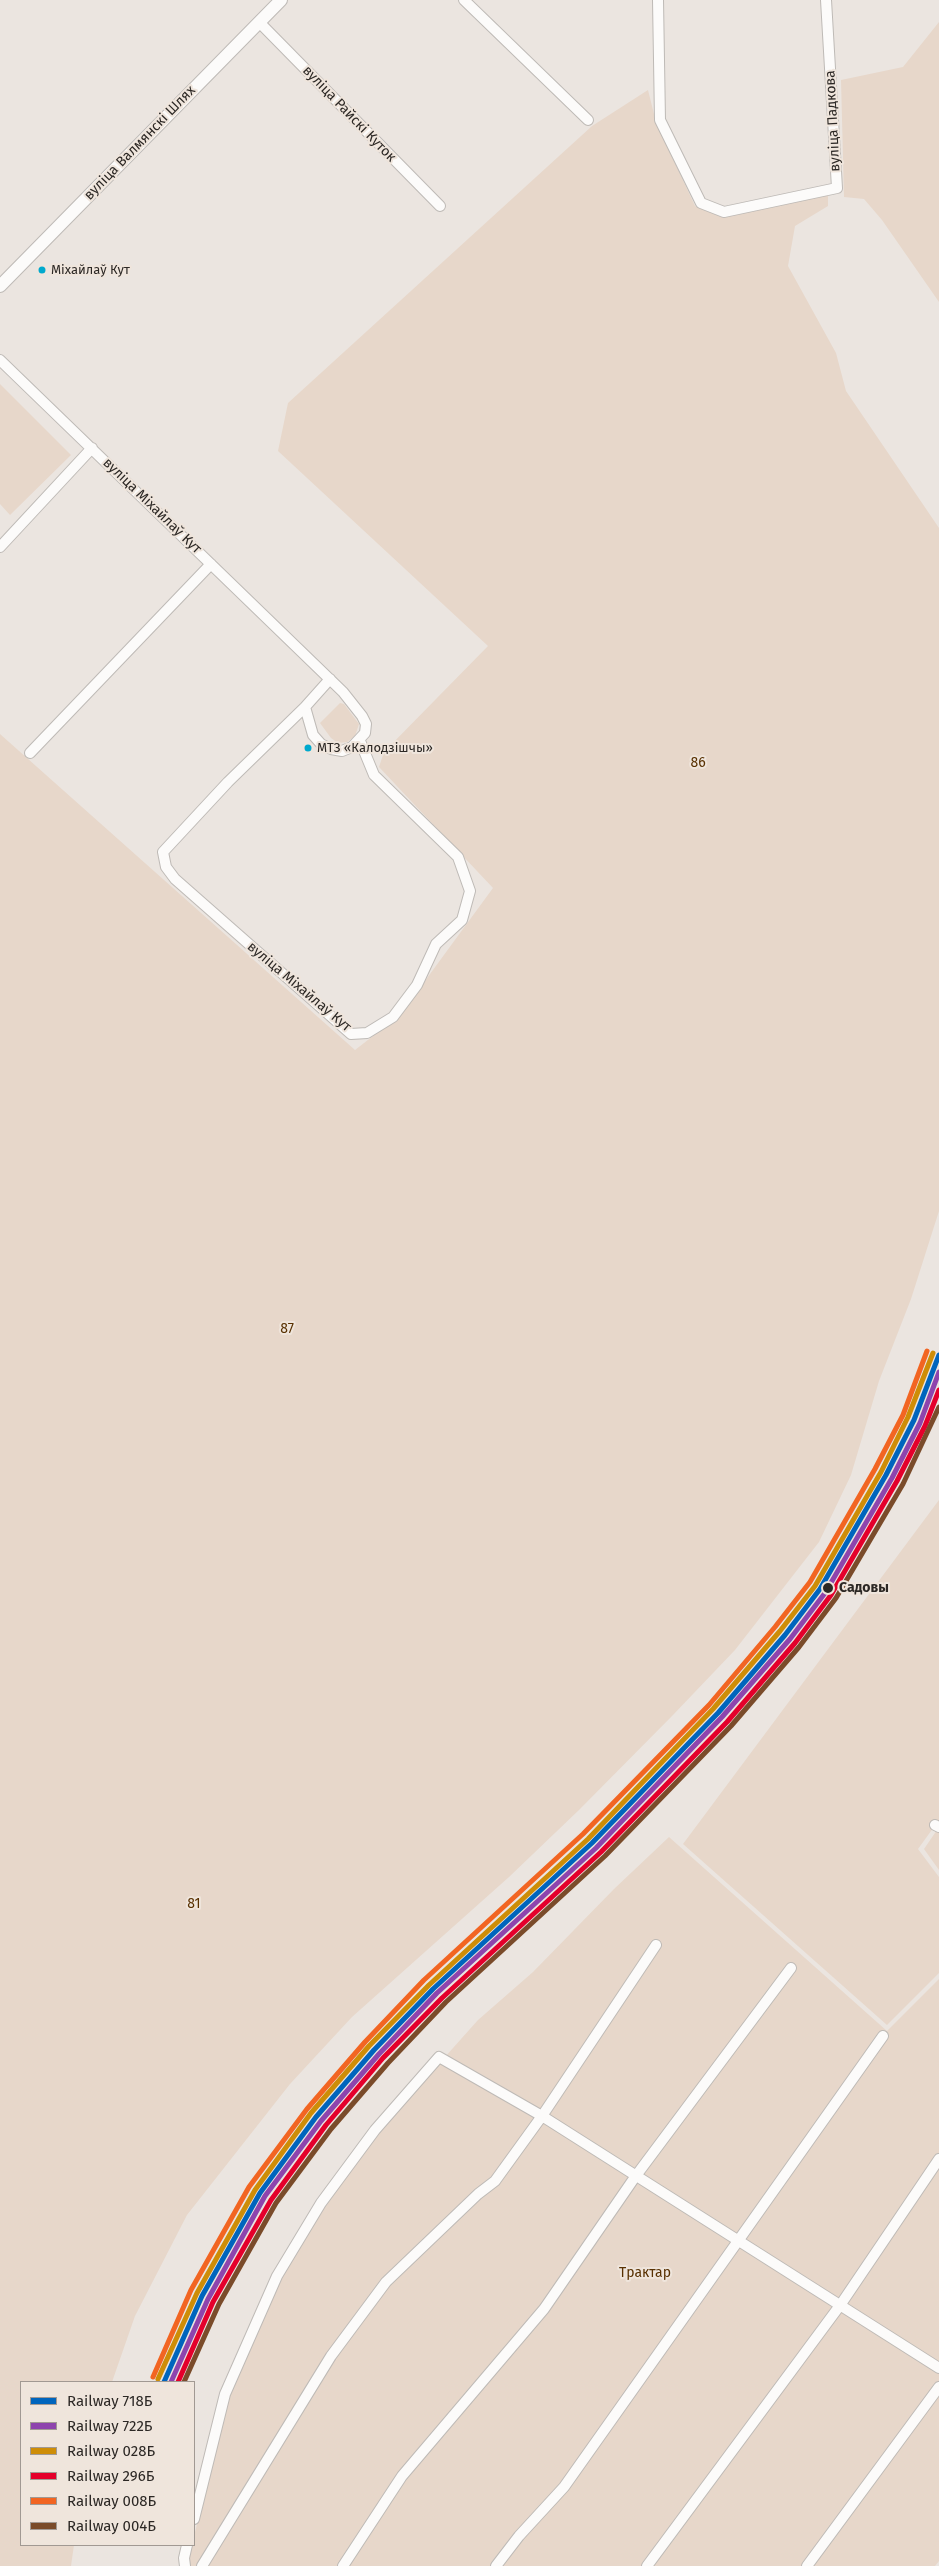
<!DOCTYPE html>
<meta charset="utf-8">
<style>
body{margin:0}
#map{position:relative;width:939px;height:2566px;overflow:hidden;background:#ebe5e0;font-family:"Fira Sans",sans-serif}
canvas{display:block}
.legend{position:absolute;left:20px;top:2381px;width:175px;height:165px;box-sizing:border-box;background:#efe5dc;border:1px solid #a19993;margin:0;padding:6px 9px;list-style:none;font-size:15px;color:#2c2825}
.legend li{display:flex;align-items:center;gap:10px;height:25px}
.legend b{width:25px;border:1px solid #a19993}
</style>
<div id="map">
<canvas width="939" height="2566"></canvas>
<ul class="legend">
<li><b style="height:6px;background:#0065bd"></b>Railway 718Б</li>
<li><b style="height:6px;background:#8e44ad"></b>Railway 722Б</li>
<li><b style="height:6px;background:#ce8d07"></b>Railway 028Б</li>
<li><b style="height:6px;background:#e4002b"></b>Railway 296Б</li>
<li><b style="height:6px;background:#f26522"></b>Railway 008Б</li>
<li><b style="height:6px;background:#7a4b2a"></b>Railway 004Б</li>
</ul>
</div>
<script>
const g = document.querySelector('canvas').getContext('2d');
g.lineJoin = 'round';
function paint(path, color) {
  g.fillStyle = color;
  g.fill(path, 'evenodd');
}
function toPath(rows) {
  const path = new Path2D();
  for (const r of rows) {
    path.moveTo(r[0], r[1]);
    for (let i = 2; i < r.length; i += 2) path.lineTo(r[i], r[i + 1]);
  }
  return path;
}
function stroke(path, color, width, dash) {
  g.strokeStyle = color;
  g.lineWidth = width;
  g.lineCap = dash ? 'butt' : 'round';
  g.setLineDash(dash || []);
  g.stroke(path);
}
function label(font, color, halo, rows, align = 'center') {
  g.font = font + ' "Fira Sans",sans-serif';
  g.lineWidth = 4;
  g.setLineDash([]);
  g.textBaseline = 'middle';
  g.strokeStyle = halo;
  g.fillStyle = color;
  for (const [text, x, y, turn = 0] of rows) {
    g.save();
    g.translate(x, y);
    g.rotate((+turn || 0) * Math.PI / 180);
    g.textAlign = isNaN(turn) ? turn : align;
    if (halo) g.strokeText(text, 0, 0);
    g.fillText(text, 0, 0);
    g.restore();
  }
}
const green = toPath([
 [939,22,939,302,882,220,864,199,844,197,841,80,903,67],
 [648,90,656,122,695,206,722,217,828,194,828,206,795,226,788,266,836,353,846,391,939,528,939,1211,911,1299,879,1381,851,1475,819,1542,735,1650,673,1715,579,1810,509,1877,352,2017,290,2084,187,2215,135,2316,112,2382,21,2382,21,2545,74,2545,71,2566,0,2566,0,734,355,1050,400,1015,493,888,379,767,384,752,488,646,278,451,288,403,592,126],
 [0,384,71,455,10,515,0,504],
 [340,703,344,704,359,724,355,736,347,742,338,743,331,738,320,723],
 [939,1500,939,1820,918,1849,939,1877,939,1973,887,2025,683,1844],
 [939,1827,939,1870,924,1849],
 [669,1837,887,2031,939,1979,939,2561,935,2566,189,2566,188,2558,192,2545,194,2545,194,2536,230,2396,281,2278,324,2206,378,2132,478,2020,533,1972,614,1889]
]);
const minor = toPath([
 [464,0,588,120],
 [658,0,660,120,701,203,724,212,837,188,826,0],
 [259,22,440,206],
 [0,360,343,692,362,716,366,724,365,733,352,747,342,751,331,749,321,744,313,735,305,707],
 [0,547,92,448],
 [330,679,305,707,228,782,163,852,166,867,175,879,351,1034,367,1033,393,1017,417,985,436,944,462,920,470,891,458,857,374,775,360,741],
 [30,753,211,564],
 [935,1825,939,1827],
 [194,2519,225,2394,277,2276,321,2203,375,2130,439,2057,542,2116,939,2368],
 [185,2566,184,2558,187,2545],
 [202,2566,331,2356,386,2282,478,2194,495,2181,542,2116,656,1945],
 [343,2566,402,2476,544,2309,635,2177,791,1968],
 [496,2566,519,2536,564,2487,883,2036],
 [647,2566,841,2304,939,2159],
 [807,2566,939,2387]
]);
const tertiary = toPath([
 [0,286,281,0]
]);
const rail1 = toPath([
 [164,2382,202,2296,260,2193,316,2117,374,2050,433,1989,592,1843,718,1713,785,1635,820,1589,886,1475,914,1420,939,1355]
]);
const rail2 = toPath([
 [171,2382,208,2299,265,2196,321,2121,379,2054,437,1993,596,1848,722,1717,790,1639,825,1593,892,1478,920,1423,939,1372]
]);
const rail3 = toPath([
 [158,2379,197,2293,255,2190,311,2113,369,2046,429,1985,588,1839,713,1709,780,1631,815,1586,881,1472,908,1417,933,1353]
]);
const rail4 = toPath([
 [178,2382,213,2302,271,2200,326,2125,383,2058,442,1998,601,1852,727,1722,795,1643,831,1595,897,1481,925,1426,939,1390]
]);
const rail5 = toPath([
 [153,2377,191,2290,249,2187,307,2109,365,2042,424,1980,583,1834,709,1705,775,1627,810,1582,875,1469,903,1415,927,1351]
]);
const rail6 = toPath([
 [184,2382,219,2304,276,2203,331,2129,388,2063,446,2002,605,1856,731,1726,799,1647,836,1598,903,1484,939,1407]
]);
const markers = [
 [42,270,4.5,"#00a9ce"],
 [308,748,4.5,"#00a9ce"],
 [828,1588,6,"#2c2825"]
];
const busNames = [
 ["Міхайлаў Кут",51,270],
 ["МТЗ «Калодзішчы»",317,748]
];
const streetNames = [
 ["вуліца Райскі Куток",349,114,46],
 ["вуліца Падкова",833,121,-93],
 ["вуліца Валмянскі Шлях",140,143,-46],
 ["вуліца Міхайлаў Кут",152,506,44],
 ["вуліца Міхайлаў Кут",299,987,40]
];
const parkNames = [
 ["86",698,763],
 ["87",287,1329],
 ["81",194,1904],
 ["Трактар",645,2273]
];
const stopNames = [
 ["Садовы",839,1588]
];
paint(green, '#e7d7ca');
stroke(minor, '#bebab6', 12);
stroke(tertiary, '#bebab6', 14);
stroke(minor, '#fcfbfa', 10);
stroke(tertiary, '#fcfbfa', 12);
stroke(rail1, '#0065bd', 5);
stroke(rail2, '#8e44ad', 5);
stroke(rail3, '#ce8d07', 5);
stroke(rail4, '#e4002b', 5);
stroke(rail5, '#f26522', 5);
stroke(rail6, '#7a4b2a', 5);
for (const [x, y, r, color] of markers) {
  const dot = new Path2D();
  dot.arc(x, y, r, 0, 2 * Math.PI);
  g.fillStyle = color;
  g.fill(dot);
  stroke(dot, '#efe5dc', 2);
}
label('13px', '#2c2825', '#efe5dc', busNames, 'left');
label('14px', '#2c2825', '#efe5dc', streetNames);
label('14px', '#593102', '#efe5dc', parkNames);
label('bold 14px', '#2c2825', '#efe5dc', stopNames, 'left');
</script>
